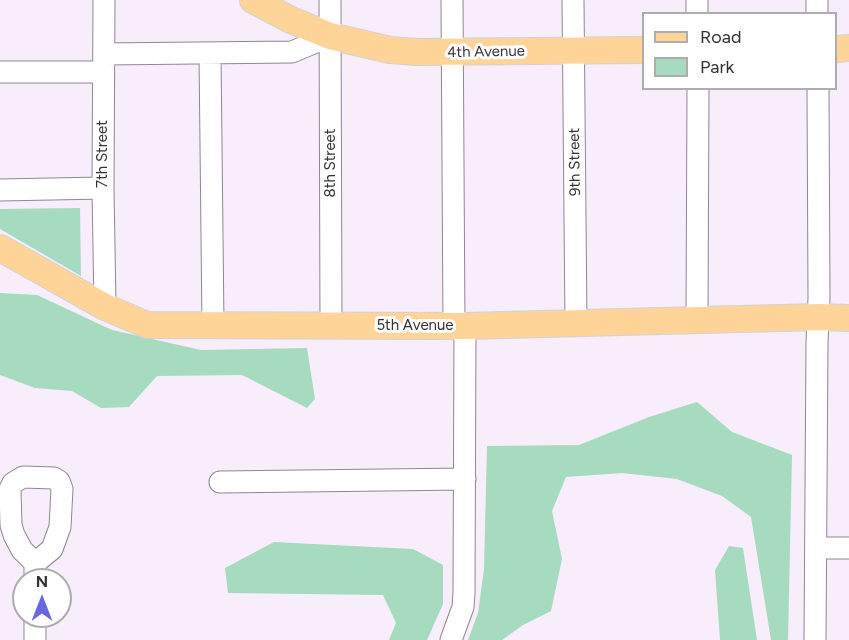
<!DOCTYPE html>
<style>
body{margin:0}
#map{position:relative;width:849px;height:640px;overflow:hidden;background:#f7edfb;font-family:Figtree,sans-serif}
canvas{display:block}
.legend{position:absolute;left:642px;top:12px;width:195px;height:78px;box-sizing:border-box;background:#fefefe;border:2px solid #adacae;margin:0;padding:8px 10px;list-style:none;font-size:18px;color:#343035}
.legend li{display:flex;align-items:center;gap:12px;height:30px}
.legend b{width:30px;border:2px solid #adacae}
.north{position:absolute;left:12px;top:568px;width:60px;height:60px;box-sizing:border-box;background:#fefefe;border:2px solid #adacae;border-radius:50%;rotate:0deg;font-size:16px;font-weight:700;line-height:24px;text-align:center;color:#343035}
.north::after{content:'';display:block;margin:auto;width:21px;height:27px;background:#6867e0;clip-path:polygon(50% 0,100% 100%,50% 72%,0 100%)}
</style>
<div id="map">
<canvas width="849" height="640"></canvas>
<ul class="legend">
<li><b style="height:8px;background:#ffd498"></b>Road</li>
<li><b style="height:16px;background:#a6dbbf"></b>Park</li>
</ul>
<div class="north">N</div>
</div>
<script>
const g = document.querySelector('canvas').getContext('2d');
g.lineJoin = 'round';
function paint(path, color) {
  g.fillStyle = color;
  g.fill(path, 'evenodd');
}
function toPath(rows) {
  const path = new Path2D();
  for (const r of rows) {
    path.moveTo(r[0], r[1]);
    for (let i = 2; i < r.length; i += 2) path.lineTo(r[i], r[i + 1]);
  }
  return path;
}
function stroke(path, color, width, dash) {
  g.strokeStyle = color;
  g.lineWidth = width;
  g.lineCap = dash ? 'butt' : 'round';
  g.setLineDash(dash || []);
  g.stroke(path);
}
function label(font, color, halo, rows, align = 'center') {
  g.font = font + ' Figtree,sans-serif';
  g.lineWidth = 6;
  g.setLineDash([]);
  g.textBaseline = 'middle';
  g.strokeStyle = halo;
  g.fillStyle = color;
  for (const [text, x, y, turn = 0] of rows) {
    g.save();
    g.translate(x, y);
    g.rotate((+turn || 0) * Math.PI / 180);
    g.textAlign = isNaN(turn) ? turn : align;
    if (halo) g.strokeText(text, 0, 0);
    g.fillText(text, 0, 0);
    g.restore();
  }
}
const green = toPath([
 [80,208,81,276,0,229,0,209],
 [0,293,37,295,112,330,201,350,307,348,315,399,307,408,242,375,157,376,129,407,101,408,72,391,35,388,0,375],
 [697,402,732,432,792,455,788,640,771,640,751,517,722,496,677,479,622,473,566,477,552,511,562,559,551,611,523,625,502,640,468,640,478,613,484,569,487,446,579,445,649,417],
 [274,542,413,549,443,565,443,604,427,640,389,640,396,623,383,595,228,593,225,568],
 [729,546,743,548,757,640,720,640,715,570]
]);
const minor = toPath([
 [104,0,103,188,105,307],
 [330,0,331,326],
 [452,0,454,326],
 [573,0,576,324],
 [697,0,697,14],
 [817,0,817,14],
 [104,54,292,52,330,36],
 [210,54,213,326],
 [0,72,103,72],
 [0,190,103,188],
 [697,320,698,88],
 [220,482,465,479],
 [816,548,849,548],
 [35,563,52,549,60,527,62,489,59,481,54,478,23,477,13,483,10,489,11,525,14,535,22,550,35,563,35,580],
 [35,616,35,640],
 [451,640,463,607,464,593,465,326],
 [815,640,817,343,819,298,818,88]
]);
const major = toPath([
 [253,0,291,20,330,36,390,50,417,52,644,50],
 [836,49,849,48],
 [0,248,105,307,147,325,465,326,819,317,849,318]
]);
const streetNames = [
 ["4th Avenue",486,52,-1],
 ["7th Street",103,154,-90],
 ["9th Street",575,162,-91],
 ["8th Street",331,163,-90],
 ["5th Avenue",415,326]
];
paint(green, '#a6dbbf');
stroke(minor, '#908692', 23);
stroke(major, '#d2d1d3', 28);
stroke(minor, '#fff', 21);
stroke(major, '#ffd498', 26);
label('15px', '#343035', '#fefefe', streetNames);
</script>
